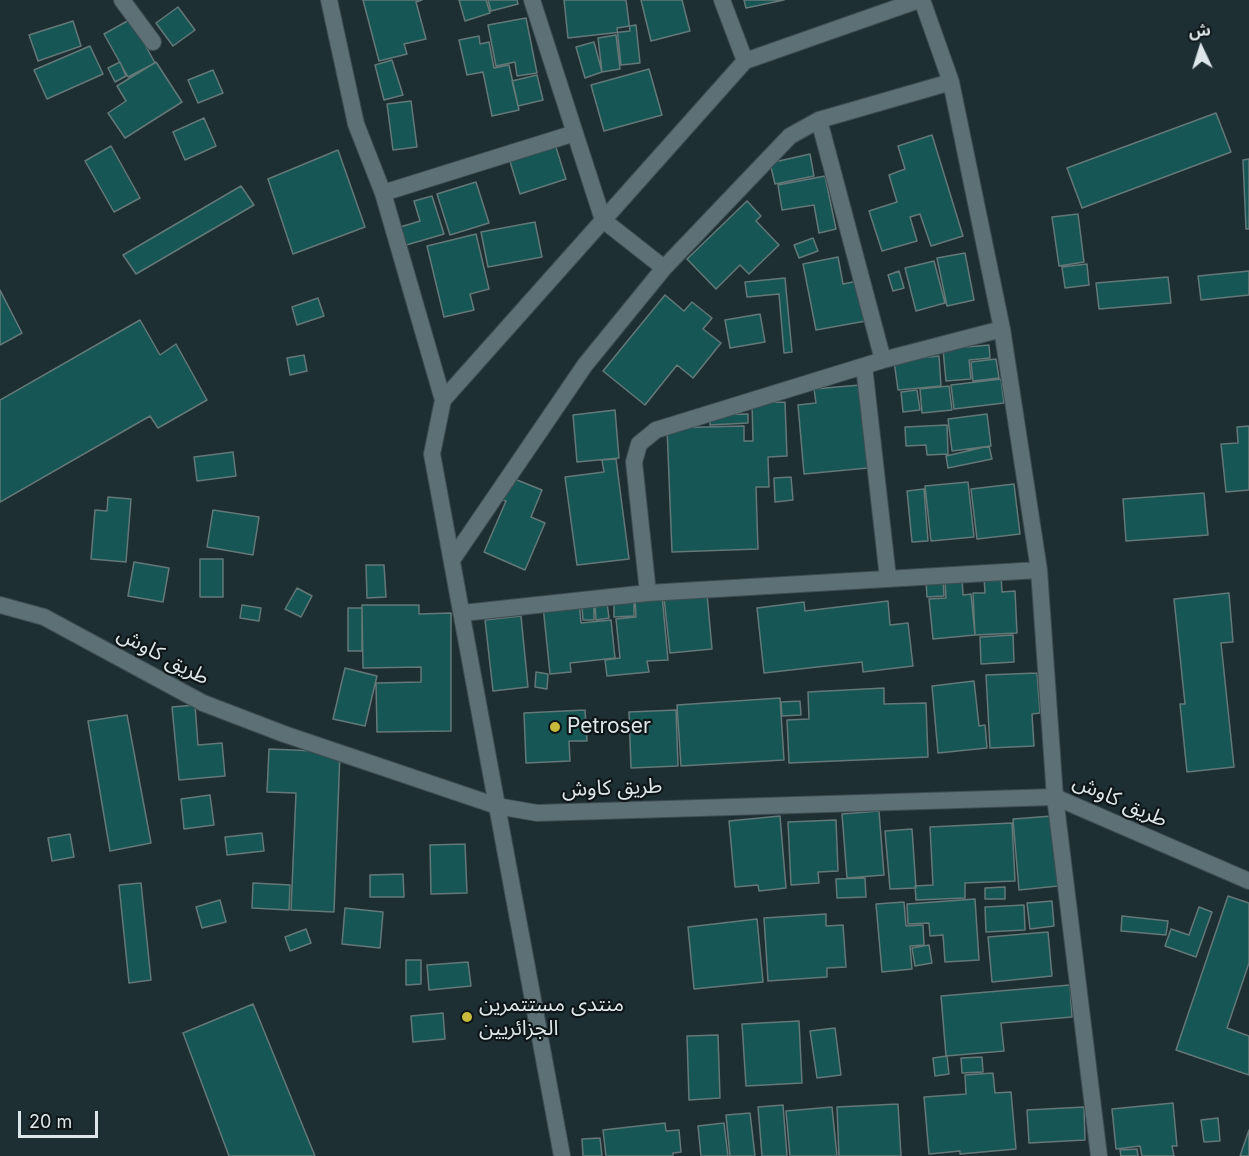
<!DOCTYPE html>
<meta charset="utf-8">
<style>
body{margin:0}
#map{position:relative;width:1249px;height:1156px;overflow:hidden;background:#1e2f34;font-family:Inter,"Noto Sans Arabic",sans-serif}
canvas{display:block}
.north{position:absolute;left:1171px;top:18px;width:60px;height:60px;-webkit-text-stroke:4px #0e1618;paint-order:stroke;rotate:356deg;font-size:16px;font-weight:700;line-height:24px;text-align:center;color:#dde7ea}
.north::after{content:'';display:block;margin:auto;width:21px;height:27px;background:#dde7ea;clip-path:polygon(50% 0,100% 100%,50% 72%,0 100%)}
.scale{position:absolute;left:18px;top:1111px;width:80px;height:27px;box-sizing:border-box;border:3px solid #dde7ea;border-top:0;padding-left:8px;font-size:18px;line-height:21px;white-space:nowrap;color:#dde7ea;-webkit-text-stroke:4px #0e1618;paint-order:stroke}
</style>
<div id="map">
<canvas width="1249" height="1156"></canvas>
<div class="north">ش</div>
<div class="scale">20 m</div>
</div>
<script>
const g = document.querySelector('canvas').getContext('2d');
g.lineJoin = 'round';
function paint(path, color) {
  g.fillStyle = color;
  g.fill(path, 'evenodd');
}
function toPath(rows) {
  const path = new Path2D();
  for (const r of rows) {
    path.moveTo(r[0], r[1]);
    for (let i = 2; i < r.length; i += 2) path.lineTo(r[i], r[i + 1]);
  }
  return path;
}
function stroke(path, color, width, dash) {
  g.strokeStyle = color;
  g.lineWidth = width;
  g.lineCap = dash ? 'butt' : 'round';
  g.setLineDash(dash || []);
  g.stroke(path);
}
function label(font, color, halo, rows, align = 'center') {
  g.font = font + ' Inter,"Noto Sans Arabic",sans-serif';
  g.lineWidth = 4.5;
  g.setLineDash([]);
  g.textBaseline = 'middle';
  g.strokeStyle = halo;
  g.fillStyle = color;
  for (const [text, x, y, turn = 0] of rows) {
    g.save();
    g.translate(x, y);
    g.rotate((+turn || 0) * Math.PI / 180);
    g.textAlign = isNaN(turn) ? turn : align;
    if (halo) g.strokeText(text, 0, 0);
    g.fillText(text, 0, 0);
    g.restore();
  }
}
const building = toPath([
 [363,0,422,0,416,2,426,39,404,44,407,54,379,61,363,0],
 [459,0,486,0,490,13,465,21,459,0],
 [488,0,517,0,518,4,491,11,488,0],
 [564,0,626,0,630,31,568,38,564,0],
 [641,0,682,0,690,31,651,41,641,0],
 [744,0,784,0,746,8,744,0],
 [178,7,195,30,173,46,156,23,178,7],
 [526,18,537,73,517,76,515,62,496,66,488,25,526,18],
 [131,19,155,63,128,77,104,34,131,19],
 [73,21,81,46,38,61,29,35,73,21],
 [636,25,640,63,621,65,617,28,636,25],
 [616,35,620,69,602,72,598,38,616,35],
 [479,36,480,44,489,42,494,68,509,65,519,110,492,116,483,72,467,75,459,40,479,36],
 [594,42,602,72,585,78,576,47,594,42],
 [90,46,103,74,47,99,34,70,90,46],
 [392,60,403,95,384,100,375,65,392,60],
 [120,62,126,76,115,82,108,68,120,62],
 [156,62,182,102,125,138,108,113,126,101,117,86,156,62],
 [649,69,662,115,604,131,591,85,649,69],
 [213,70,223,93,198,103,188,80,213,70],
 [537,75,543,100,518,106,512,81,537,75],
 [411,101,417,147,393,150,387,104,411,101],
 [1216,113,1231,152,1082,208,1067,168,1216,113],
 [204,118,216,146,185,160,173,132,204,118],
 [932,135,963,236,931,246,920,214,910,217,917,241,882,251,869,211,897,202,889,175,905,169,898,146,932,135],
 [554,141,566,179,520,194,508,155,554,141],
 [111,146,140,198,114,212,85,161,111,146],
 [338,150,365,227,293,254,268,179,338,150],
 [810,154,814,176,775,184,770,163,810,154],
 [1249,159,1249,229,1246,229,1243,160,1249,159],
 [825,176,836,229,819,233,814,205,782,210,778,185,825,176],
 [476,182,489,223,450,235,437,194,476,182],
 [241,186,254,205,136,274,123,255,241,186],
 [432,196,444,234,403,246,397,228,420,221,414,201,432,196],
 [747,201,761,216,756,221,779,245,749,274,740,265,716,289,687,259,747,201],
 [1078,214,1084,262,1059,266,1052,217,1078,214],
 [535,222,542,257,488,267,481,232,535,222],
 [476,234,489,289,470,294,474,310,444,317,427,246,476,234],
 [813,238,818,251,799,258,794,245,813,238],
 [965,253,974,300,947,306,937,258,965,253],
 [838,257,843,284,858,281,866,321,816,330,803,264,838,257],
 [934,261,945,303,916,311,905,268,934,261],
 [1087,264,1089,285,1065,288,1062,267,1087,264],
 [899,271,904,288,893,291,888,275,899,271],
 [1249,271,1249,295,1201,300,1198,276,1249,271],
 [1168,277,1171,303,1099,309,1096,283,1168,277],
 [785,278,792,352,784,353,779,294,747,297,745,282,785,278],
 [0,290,22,333,0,345,0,290],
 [665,295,684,311,692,302,712,318,703,329,721,343,693,378,677,365,645,405,603,371,665,295],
 [318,298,324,316,297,325,292,307,318,298],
 [760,314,765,342,730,348,725,320,760,314],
 [140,320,160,355,176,344,207,400,158,428,150,416,0,502,0,400,140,320],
 [989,345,990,358,969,360,971,379,946,381,943,349,989,345],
 [304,355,307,371,290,375,287,358,304,355],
 [939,356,941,386,898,390,894,361,939,356],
 [996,359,999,378,973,381,971,362,996,359],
 [1001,379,1004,403,954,409,951,385,1001,379],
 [860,385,868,468,804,474,798,405,816,403,814,389,860,385],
 [949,386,952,410,922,413,920,389,949,386],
 [917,390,920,410,903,412,901,392,917,390],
 [785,402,787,456,768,457,769,487,756,487,758,549,672,552,667,428,744,426,744,441,753,441,752,403,785,402],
 [615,410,619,458,577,462,573,415,615,410],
 [748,414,748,423,710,425,710,415,748,414],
 [987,414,991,446,952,451,948,419,987,414],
 [947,425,948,454,927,455,926,445,906,446,905,427,947,425],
 [1249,426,1249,490,1226,492,1221,444,1238,443,1237,427,1249,426],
 [989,446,992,459,948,468,946,456,989,446],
 [233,452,236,476,197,481,194,457,233,452],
 [616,459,629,559,577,565,565,477,604,472,602,460,616,459],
 [791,477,793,500,775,502,774,478,791,477],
 [512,478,542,490,531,517,545,523,525,570,484,552,506,501,502,500,512,478],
 [968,482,974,537,931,541,925,486,968,482],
 [1014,484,1020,534,977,539,971,489,1014,484],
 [924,489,928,541,912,542,907,491,924,489],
 [1204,493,1208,535,1126,541,1123,499,1204,493],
 [108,497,131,499,126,562,91,559,95,510,107,511,108,497],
 [213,510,259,517,253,555,207,547,213,510],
 [200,559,223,559,223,597,200,597,200,559],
 [134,562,169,568,163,602,128,596,134,562],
 [366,565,384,565,386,597,367,598,366,565],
 [1001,575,1002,592,1015,591,1017,633,975,635,973,593,985,593,984,577,1001,575],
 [962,578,963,595,971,594,975,635,933,639,929,599,946,598,945,580,962,578],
 [943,580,944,596,927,597,926,581,943,580],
 [297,588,312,596,301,617,285,609,297,588],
 [1229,593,1233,642,1221,643,1234,767,1187,772,1180,704,1185,704,1174,599,1229,593],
 [707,594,712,649,670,653,664,598,707,594],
 [662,595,668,660,647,661,649,672,607,676,605,660,620,658,616,619,636,617,635,597,662,595],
 [634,597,634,616,614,617,614,598,634,597],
 [888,601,890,625,908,623,913,666,863,672,862,662,764,673,757,608,804,602,805,611,888,601],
 [579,602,581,623,611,620,615,658,570,663,571,672,550,674,543,606,579,602],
 [607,603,609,618,596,620,595,604,607,603],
 [242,605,261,608,259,621,240,618,242,605],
 [362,605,419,605,419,614,451,613,451,731,377,732,376,683,421,682,421,667,363,668,362,605],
 [594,606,594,620,583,620,582,607,594,606],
 [348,608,362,608,362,651,348,651,348,608],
 [521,616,528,687,493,691,485,620,521,616],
 [1013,635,1014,662,981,664,980,637,1013,635],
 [345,668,377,676,365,726,333,719,345,668],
 [536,672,548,674,547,689,535,687,536,672],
 [1037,673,1040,713,1032,714,1034,746,990,748,986,675,1037,673],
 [974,681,979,726,985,725,987,748,938,753,932,686,974,681],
 [884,688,884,704,926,703,928,757,789,763,787,720,809,719,808,692,884,688],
 [780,698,784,760,681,766,677,705,780,698],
 [800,701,801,715,782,716,781,702,800,701],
 [195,705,198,745,222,743,225,776,179,780,172,707,195,705],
 [585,710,587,741,569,741,570,761,526,763,524,713,585,710],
 [676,710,678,766,631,768,629,712,676,710],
 [127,715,151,843,110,851,88,721,127,715],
 [269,749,340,752,334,912,291,910,296,793,267,792,269,749],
 [210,795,214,825,184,829,181,799,210,795],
 [879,811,884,875,847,878,842,814,879,811],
 [780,816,786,888,759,891,758,885,735,887,729,821,780,816],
 [1052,816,1058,886,1019,890,1013,819,1052,816],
 [836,820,838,871,818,872,819,883,791,885,788,822,836,820],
 [1012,823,1015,881,965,883,965,898,916,900,915,886,933,885,930,827,1012,823],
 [912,829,916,888,890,889,885,831,912,829],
 [262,833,264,851,227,855,225,837,262,833],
 [70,834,74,857,52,861,48,838,70,834],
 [465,844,467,893,431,894,430,845,465,844],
 [403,874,404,897,370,897,370,875,403,874],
 [865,878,866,897,837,898,836,879,865,878],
 [141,883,151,980,129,983,119,885,141,883],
 [253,883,290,885,289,910,252,908,253,883],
 [1005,887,1005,899,985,899,985,888,1005,887],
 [1228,896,1249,903,1249,963,1227,1028,1249,1036,1249,1075,1176,1050,1228,896],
 [975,899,979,960,945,962,943,935,930,936,929,923,908,924,907,904,975,899],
 [220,900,226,922,202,928,196,907,220,900],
 [1052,901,1054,926,1030,929,1027,903,1052,901],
 [904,902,906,926,923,925,924,945,910,946,912,969,882,972,876,904,904,902],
 [1024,905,1025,930,986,932,985,907,1024,905],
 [1199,907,1212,912,1196,957,1165,946,1171,929,1189,935,1199,907],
 [345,908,383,912,380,948,342,944,345,908],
 [826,914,826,926,843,925,846,967,827,968,827,977,768,981,764,918,826,914],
 [1122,916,1168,921,1166,935,1121,931,1122,916],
 [757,919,763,982,694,989,688,927,757,919],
 [306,929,311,943,290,951,285,937,306,929],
 [1048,932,1052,976,992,982,988,937,1048,932],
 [929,945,932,963,915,966,912,948,929,945],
 [406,960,421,960,421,984,406,985,406,960],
 [468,962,471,986,429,990,427,965,468,962],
 [1070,985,1072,1017,1001,1023,1004,1051,946,1056,941,996,1070,985],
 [253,1004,315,1156,229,1156,183,1033,253,1004],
 [443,1013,445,1039,413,1042,411,1016,443,1013],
 [799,1021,802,1083,746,1086,742,1024,799,1021],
 [835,1028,841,1075,817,1078,810,1031,835,1028],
 [718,1035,720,1098,689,1100,687,1036,718,1035],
 [947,1056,949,1074,935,1076,933,1058,947,1056],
 [982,1057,983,1072,962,1073,961,1058,982,1057],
 [993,1073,995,1093,1011,1092,1016,1149,960,1154,960,1151,929,1154,924,1097,966,1094,965,1075,993,1073],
 [1173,1103,1177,1146,1172,1146,1174,1156,1142,1156,1140,1146,1116,1149,1112,1109,1173,1103],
 [898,1104,901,1156,839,1156,837,1107,898,1104],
 [783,1105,787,1156,762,1156,758,1107,783,1105],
 [832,1107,837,1156,790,1156,786,1111,832,1107],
 [1084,1107,1085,1140,1029,1143,1027,1110,1084,1107],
 [750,1113,755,1156,730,1156,726,1115,750,1113],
 [1218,1118,1220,1141,1204,1142,1201,1120,1218,1118],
 [665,1123,666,1131,679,1130,681,1152,673,1153,673,1156,606,1156,603,1130,665,1123],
 [724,1123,728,1156,701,1156,698,1126,724,1123],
 [1249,1130,1249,1156,1240,1156,1249,1130],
 [600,1138,602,1156,583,1156,582,1139,600,1138],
 [1137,1149,1138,1156,1121,1156,1120,1150,1137,1149]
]);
const minor = toPath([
 [122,0,153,42],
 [329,0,356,124,383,193,443,400,432,454,497,806],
 [532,0,603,220,664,268],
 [722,0,745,61],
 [922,0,951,82,1002,329,1039,570,1055,797,1099,1156],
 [819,120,883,360],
 [383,193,575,133],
 [864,366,888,578],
 [443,400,745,61,919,0],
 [452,560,585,365,664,268,790,136,819,120,951,82],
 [648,593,634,462,639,444,656,430,883,360,1002,329],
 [463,613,648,593,1039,570]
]);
const tertiary = toPath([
 [0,605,44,617,203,703,284,734,497,806,537,813,1055,797,1249,881],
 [497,806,562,1156]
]);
const markers = [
 [555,727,6,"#c8bb3b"],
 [467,1017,6,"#c8bb3b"]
];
const streetNames = [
 ["طريق كاوش",163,656,28],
 ["طريق كاوش",612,788,-2],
 ["طريق كاوش",1120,801,24]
];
const poiNames = [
 ["Petroser",567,727],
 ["منتدى مستتمرين",479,1005],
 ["الجزائريين",479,1029]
];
paint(building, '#165756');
stroke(building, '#647878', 1.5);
stroke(minor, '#3e4d51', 18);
stroke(tertiary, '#3e4d51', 18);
stroke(minor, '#5d7076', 16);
stroke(tertiary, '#5d7076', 16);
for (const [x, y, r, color] of markers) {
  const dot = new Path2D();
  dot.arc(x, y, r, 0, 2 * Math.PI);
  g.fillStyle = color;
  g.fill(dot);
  stroke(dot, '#0e1618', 2);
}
label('21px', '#dde7ea', '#0e1618', streetNames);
label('21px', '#dde7ea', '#0e1618', poiNames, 'left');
</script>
